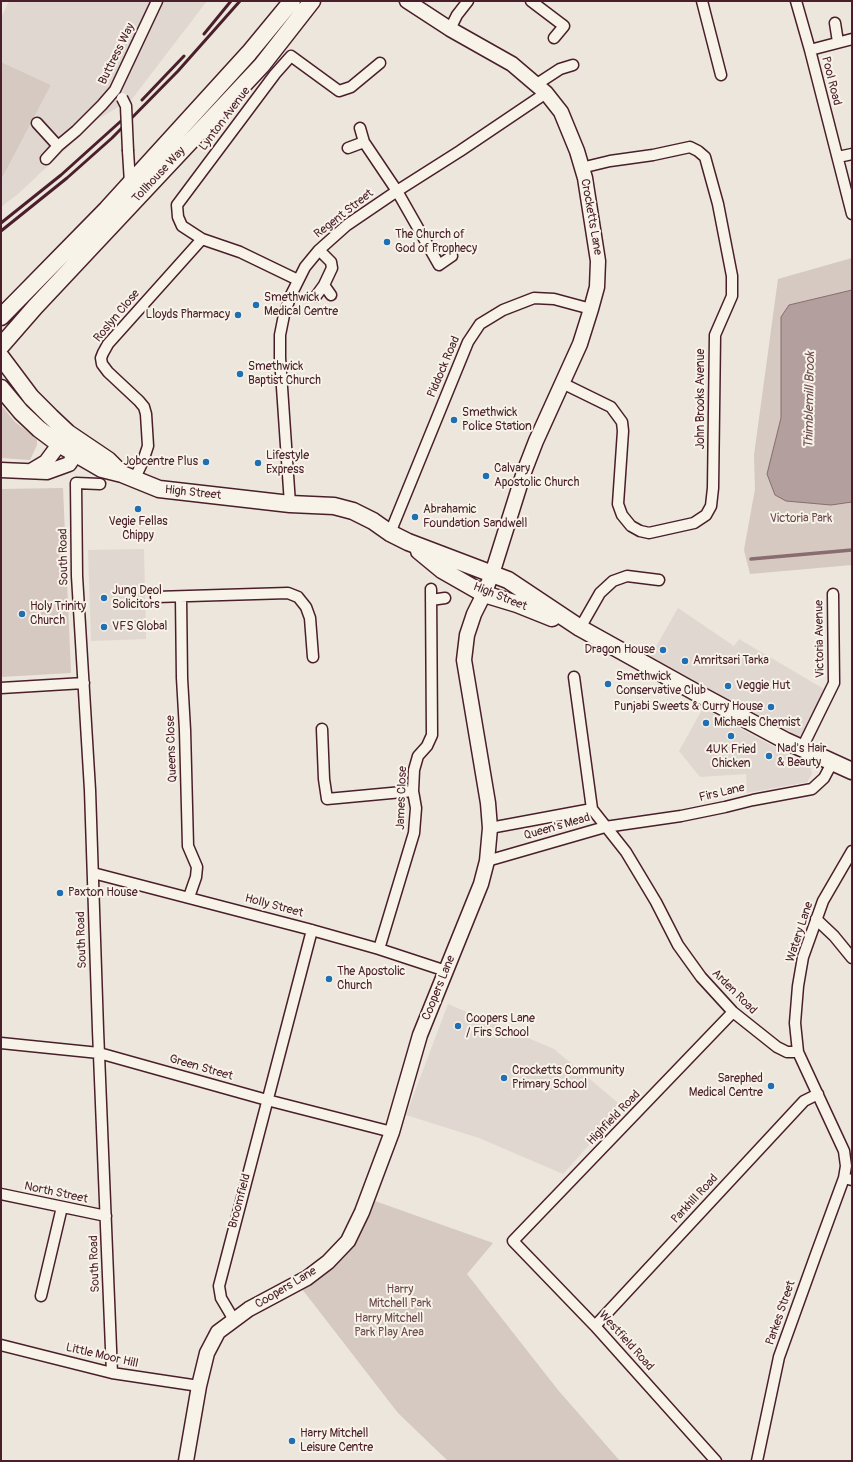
<!DOCTYPE html>
<style>
body{margin:0}
#map{position:relative;width:853px;height:1462px;overflow:hidden;background:#ece6dd;font-family:Pangolin,sans-serif}
canvas{display:block}
.frame{position:absolute;inset:0;border:2px solid #4a1f2b;pointer-events:none}
</style>
<div id="map">
<canvas width="853" height="1462"></canvas>
<div class="frame"></div>
</div>
<script>
const g = document.querySelector('canvas').getContext('2d');
g.lineJoin = 'round';
function paint(path, color) {
  g.fillStyle = color;
  g.fill(path, 'evenodd');
}
function toPath(rows) {
  const path = new Path2D();
  for (const r of rows) {
    path.moveTo(r[0], r[1]);
    for (let i = 2; i < r.length; i += 2) path.lineTo(r[i], r[i + 1]);
  }
  return path;
}
function stroke(path, color, width, dash) {
  g.strokeStyle = color;
  g.lineWidth = width;
  g.lineCap = dash ? 'butt' : 'round';
  g.setLineDash(dash || []);
  g.stroke(path);
}
function label(font, color, halo, rows, align = 'center') {
  g.font = font + ' Pangolin,sans-serif';
  g.lineWidth = 4;
  g.setLineDash([]);
  g.textBaseline = 'middle';
  g.strokeStyle = halo;
  g.fillStyle = color;
  for (const [text, x, y, turn = 0] of rows) {
    g.save();
    g.translate(x, y);
    g.rotate((+turn || 0) * Math.PI / 180);
    g.textAlign = isNaN(turn) ? turn : align;
    if (halo) g.strokeText(text, 0, 0);
    g.fillText(text, 0, 0);
    g.restore();
  }
}
const built = toPath([
 [9,1,207,1,132,99,98,119,18,194,1,207,1,180,51,85,1,62,1,18],
 [144,549,146,639,91,641,88,550],
 [678,608,734,646,739,639,824,689,817,711,802,738,650,657],
 [703,708,811,767,812,774,807,782,747,793,746,774,700,777,679,751],
 [448,1004,554,1049,623,1107,563,1174,479,1138,406,1115]
]);
const green = toPath([
 [1,62,51,85,1,180],
 [852,258,852,565,750,574,744,550,755,489,754,455,778,279],
 [1,405,15,422,37,439,37,445,30,460,1,458],
 [63,488,71,673,1,677,1,489],
 [375,1201,493,1243,467,1274,558,1390,620,1461,448,1461,398,1413,302,1289,331,1266,356,1238,370,1213]
]);
const water = toPath([
 [852,290,852,502,831,505,786,501,775,495,767,474,781,418,781,317,789,305,852,290]
]);
const stream = toPath([
 [751,559,852,550]
]);
const street = toPath([
 [531,1,564,26,554,38],
 [702,1,721,75],
 [796,1,810,50,852,214],
 [835,23,838,42],
 [450,29,457,15,468,1],
 [810,50,852,39],
 [537,84,560,69,573,65],
 [37,123,58,146],
 [360,128,364,142,397,191,439,265,452,256],
 [348,148,364,142],
 [128,151,130,183],
 [838,157,852,154],
 [46,159,58,146,76,131,102,105,115,90,157,1],
 [298,280,240,252,202,239,182,226,178,217,177,205,275,74,291,56,339,91,351,87,380,63],
 [324,285,331,295],
 [316,296,324,285,332,268,331,262,319,250],
 [562,383,611,407,622,422,623,431,618,504,622,515,631,526,640,531,649,533,694,523,706,515,711,506,713,488,715,335,732,296,732,276,718,204,705,157,698,151,690,147,653,155,610,161,581,168],
 [134,480,143,461,148,446,146,414,144,407,139,401,108,372,102,364,101,358,103,353,108,344,202,239],
 [100,484,76,483,77,576,90,790,98,1030,112,1373],
 [290,504,280,358,280,335,284,315,291,295,305,267,319,250,347,225,397,191,460,151,546,93],
 [390,533,468,342,480,324,503,310,534,298,554,299,591,309],
 [156,597,288,593,298,597,306,607,310,618,313,657],
 [181,597,182,678,185,730,188,846,197,867,196,877,189,897],
 [431,600,445,598],
 [580,628,600,593,613,581,627,576,659,580],
 [574,677,592,809,626,852,656,902,678,945,701,977,733,1012,777,1047,787,1052,798,1052,844,1151,846,1166,844,1178,852,1180],
 [1,688,84,683],
 [322,729,324,779,327,799,413,791],
 [802,748,834,683,833,594],
 [490,828,592,809],
 [487,861,605,827,681,816,725,807,753,800,812,789,824,778,832,763],
 [93,873,308,929,379,949,446,971],
 [816,919,834,936,852,958],
 [379,949,414,833,416,808,413,791,414,770,418,756,427,746,432,735,431,589],
 [1,1043,99,1053,267,1100,392,1132],
 [798,1052,795,1023,798,986,803,957,823,901,852,851],
 [1,1194,106,1216],
 [41,1296,62,1207],
 [234,1320,221,1298,219,1286,312,930],
 [595,1326,804,1101,818,1094],
 [1,1345,112,1373,199,1386],
 [716,1461,595,1326,513,1241,733,1012],
 [757,1461,779,1357,815,1257,844,1178]
]);
const secondary = toPath([
 [1,470,47,472,69,464,79,449,76,447],
 [31,471,46,462,66,435],
 [186,1461,199,1386,207,1353,218,1332,249,1309,307,1278,328,1262,348,1241,362,1212,392,1132,420,1035,481,884,487,861,490,828,488,803,464,660,467,635,474,614,484,594,492,574,524,472,536,441,580,344,591,309,597,287,598,261,585,178,577,151,561,112,546,93,512,64,450,29,407,1]
]);
const primary = toPath([
 [1,317,107,209,249,53,292,1],
 [1,346,35,307,262,65,312,1],
 [1,357,31,397,51,417,68,433,108,460,122,474],
 [1,388,21,412,39,429,59,444,102,469,122,474,159,489,290,504,334,506,353,511,373,521,390,533,408,542,508,580,580,628,695,692,786,741,852,771],
 [419,551,442,570,484,594,517,604,552,618]
]);
const rail = toPath([
 [204,34,231,1],
 [142,100,184,56],
 [1,223,61,175,121,121],
 [1,231,67,178,112,138,178,71,240,1]
]);
const streetBridge = toPath([
 [122,98,126,106,128,151]
]);
const markers = [
 [387,242,4,"#1f6fb2"],
 [256,305,4,"#1f6fb2"],
 [238,315,4,"#1f6fb2"],
 [240,374,4,"#1f6fb2"],
 [454,420,4,"#1f6fb2"],
 [206,462,4,"#1f6fb2"],
 [258,463,4,"#1f6fb2"],
 [486,476,4,"#1f6fb2"],
 [138,509,4,"#1f6fb2"],
 [415,517,4,"#1f6fb2"],
 [104,598,4,"#1f6fb2"],
 [22,614,4,"#1f6fb2"],
 [104,627,4,"#1f6fb2"],
 [663,650,4,"#1f6fb2"],
 [685,661,4,"#1f6fb2"],
 [608,684,4,"#1f6fb2"],
 [728,686,4,"#1f6fb2"],
 [771,707,4,"#1f6fb2"],
 [706,723,4,"#1f6fb2"],
 [731,736,4,"#1f6fb2"],
 [769,756,4,"#1f6fb2"],
 [60,893,4,"#1f6fb2"],
 [329,979,4,"#1f6fb2"],
 [458,1026,4,"#1f6fb2"],
 [504,1078,4,"#1f6fb2"],
 [771,1086,4,"#1f6fb2"],
 [292,1441,4,"#1f6fb2"]
];
const streetNames = [
 ["Buttress Way",117,54,-64],
 ["Pool Road",831,81,76],
 ["Lynton Avenue",225,119,-53],
 ["Tollhouse Way",159,175,-47],
 ["Regent Street",344,214,-38],
 ["Crocketts Lane",591,217,80],
 ["Roslyn Close",117,316,-50],
 ["Piddock Road",444,367,-67],
 ["John Brooks Avenue",701,399,-90],
 ["High Street",193,493,6],
 ["South Road",64,557,-91],
 ["High Street",500,597,22],
 ["Victoria Avenue",820,639,-91],
 ["Queens Close",172,749,-92],
 ["Firs Lane",722,793,-13],
 ["James Close",402,798,-88],
 ["Queen's Mead",557,827,-16],
 ["Holly Street",274,906,15],
 ["Watery Lane",800,932,-72],
 ["South Road",82,940,-92],
 ["Coopers Lane",439,988,-68],
 ["Arden Road",734,992,45],
 ["Green Street",201,1068,16],
 ["Highfield Road",614,1118,-46],
 ["North Street",56,1193,12],
 ["Parkhill Road",695,1199,-47],
 ["Broomfield",240,1201,-75],
 ["South Road",95,1264,-92],
 ["Coopers Lane",286,1288,-31],
 ["Parkes Street",781,1313,-71],
 ["Westfield Road",626,1341,48],
 ["Little Moor Hill",102,1356,13]
];
const poiNames = [
 ["The Church of",395,235],
 ["God of Prophecy",395,249],
 ["Smethwick",264,298],
 ["Medical Centre",264,312],
 ["Lloyds Pharmacy",230,315,"right"],
 ["Smethwick",248,367],
 ["Baptist Church",248,381],
 ["Smethwick",462,413],
 ["Police Station",462,427],
 ["Lifestyle",266,456],
 ["Express",266,470],
 ["Jobcentre Plus",198,462,"right"],
 ["Calvary",494,469],
 ["Apostolic Church",494,483],
 ["Abrahamic",423,510],
 ["Foundation Sandwell",423,524],
 ["Vegie Fellas",138,522,"center"],
 ["Chippy",138,536,"center"],
 ["Jung Deol",112,591],
 ["Solicitors",112,605],
 ["Holy Trinity",30,607],
 ["Church",30,621],
 ["VFS Global",112,627],
 ["Dragon House",655,650,"right"],
 ["Amritsari Tarka",693,661],
 ["Smethwick",616,677],
 ["Conservative Club",616,691],
 ["Veggie Hut",736,686],
 ["Punjabi Sweets & Curry House",763,707,"right"],
 ["Michaels Chemist",714,723],
 ["Nad's Hair",777,749],
 ["& Beauty",777,763],
 ["4UK Fried",731,750,"center"],
 ["Chicken",731,764,"center"],
 ["Paxton House",68,893],
 ["The Apostolic",337,972],
 ["Church",337,986],
 ["Coopers Lane",466,1019],
 ["/ Firs School",466,1033],
 ["Crocketts Community",512,1071],
 ["Primary School",512,1085],
 ["Sarephed",763,1079,"right"],
 ["Medical Centre",763,1093,"right"],
 ["Harry Mitchell",300,1434],
 ["Leisure Centre",300,1448]
];
const parkNames = [
 ["Victoria Park",801,519],
 ["Harry",400,1290],
 ["Mitchell Park",400,1304],
 ["Harry Mitchell",389,1319],
 ["Park Play Area",389,1333]
];
const waterNames = [
 ["Thimblemill Brook",810,400,-89]
];
paint(built, '#e0d7d0');
paint(green, '#d5c9c2');
paint(water, '#b39f9d');
stroke(water, '#896c6f', 1);
stroke(stream, '#896c6f', 3.5);
stroke(street, '#4a1f2b', 13);
stroke(secondary, '#4a1f2b', 17);
stroke(primary, '#4a1f2b', 19);
stroke(street, '#f7f3e8', 10);
stroke(secondary, '#f7f3e8', 14);
stroke(primary, '#f7f3e8', 16);
stroke(rail, '#4a1f2b', 3);
stroke(streetBridge, '#4a1f2b', 13, []);
stroke(streetBridge, '#f7f3e8', 10);
for (const [x, y, r, color] of markers) {
  const dot = new Path2D();
  dot.arc(x, y, r, 0, 2 * Math.PI);
  g.fillStyle = color;
  g.fill(dot);
  stroke(dot, '#f7f3e8', 1.5);
}
label('12px', '#4a1f2b', '#f7f3e8', streetNames);
label('12px', '#4a1f2b', '#f7f3e8', poiNames, 'left');
label('12px', '#6d4a51', '#f7f3e8', parkNames);
label('italic 13px', '#6f4c53', '#f7f3e8', waterNames);
</script>
